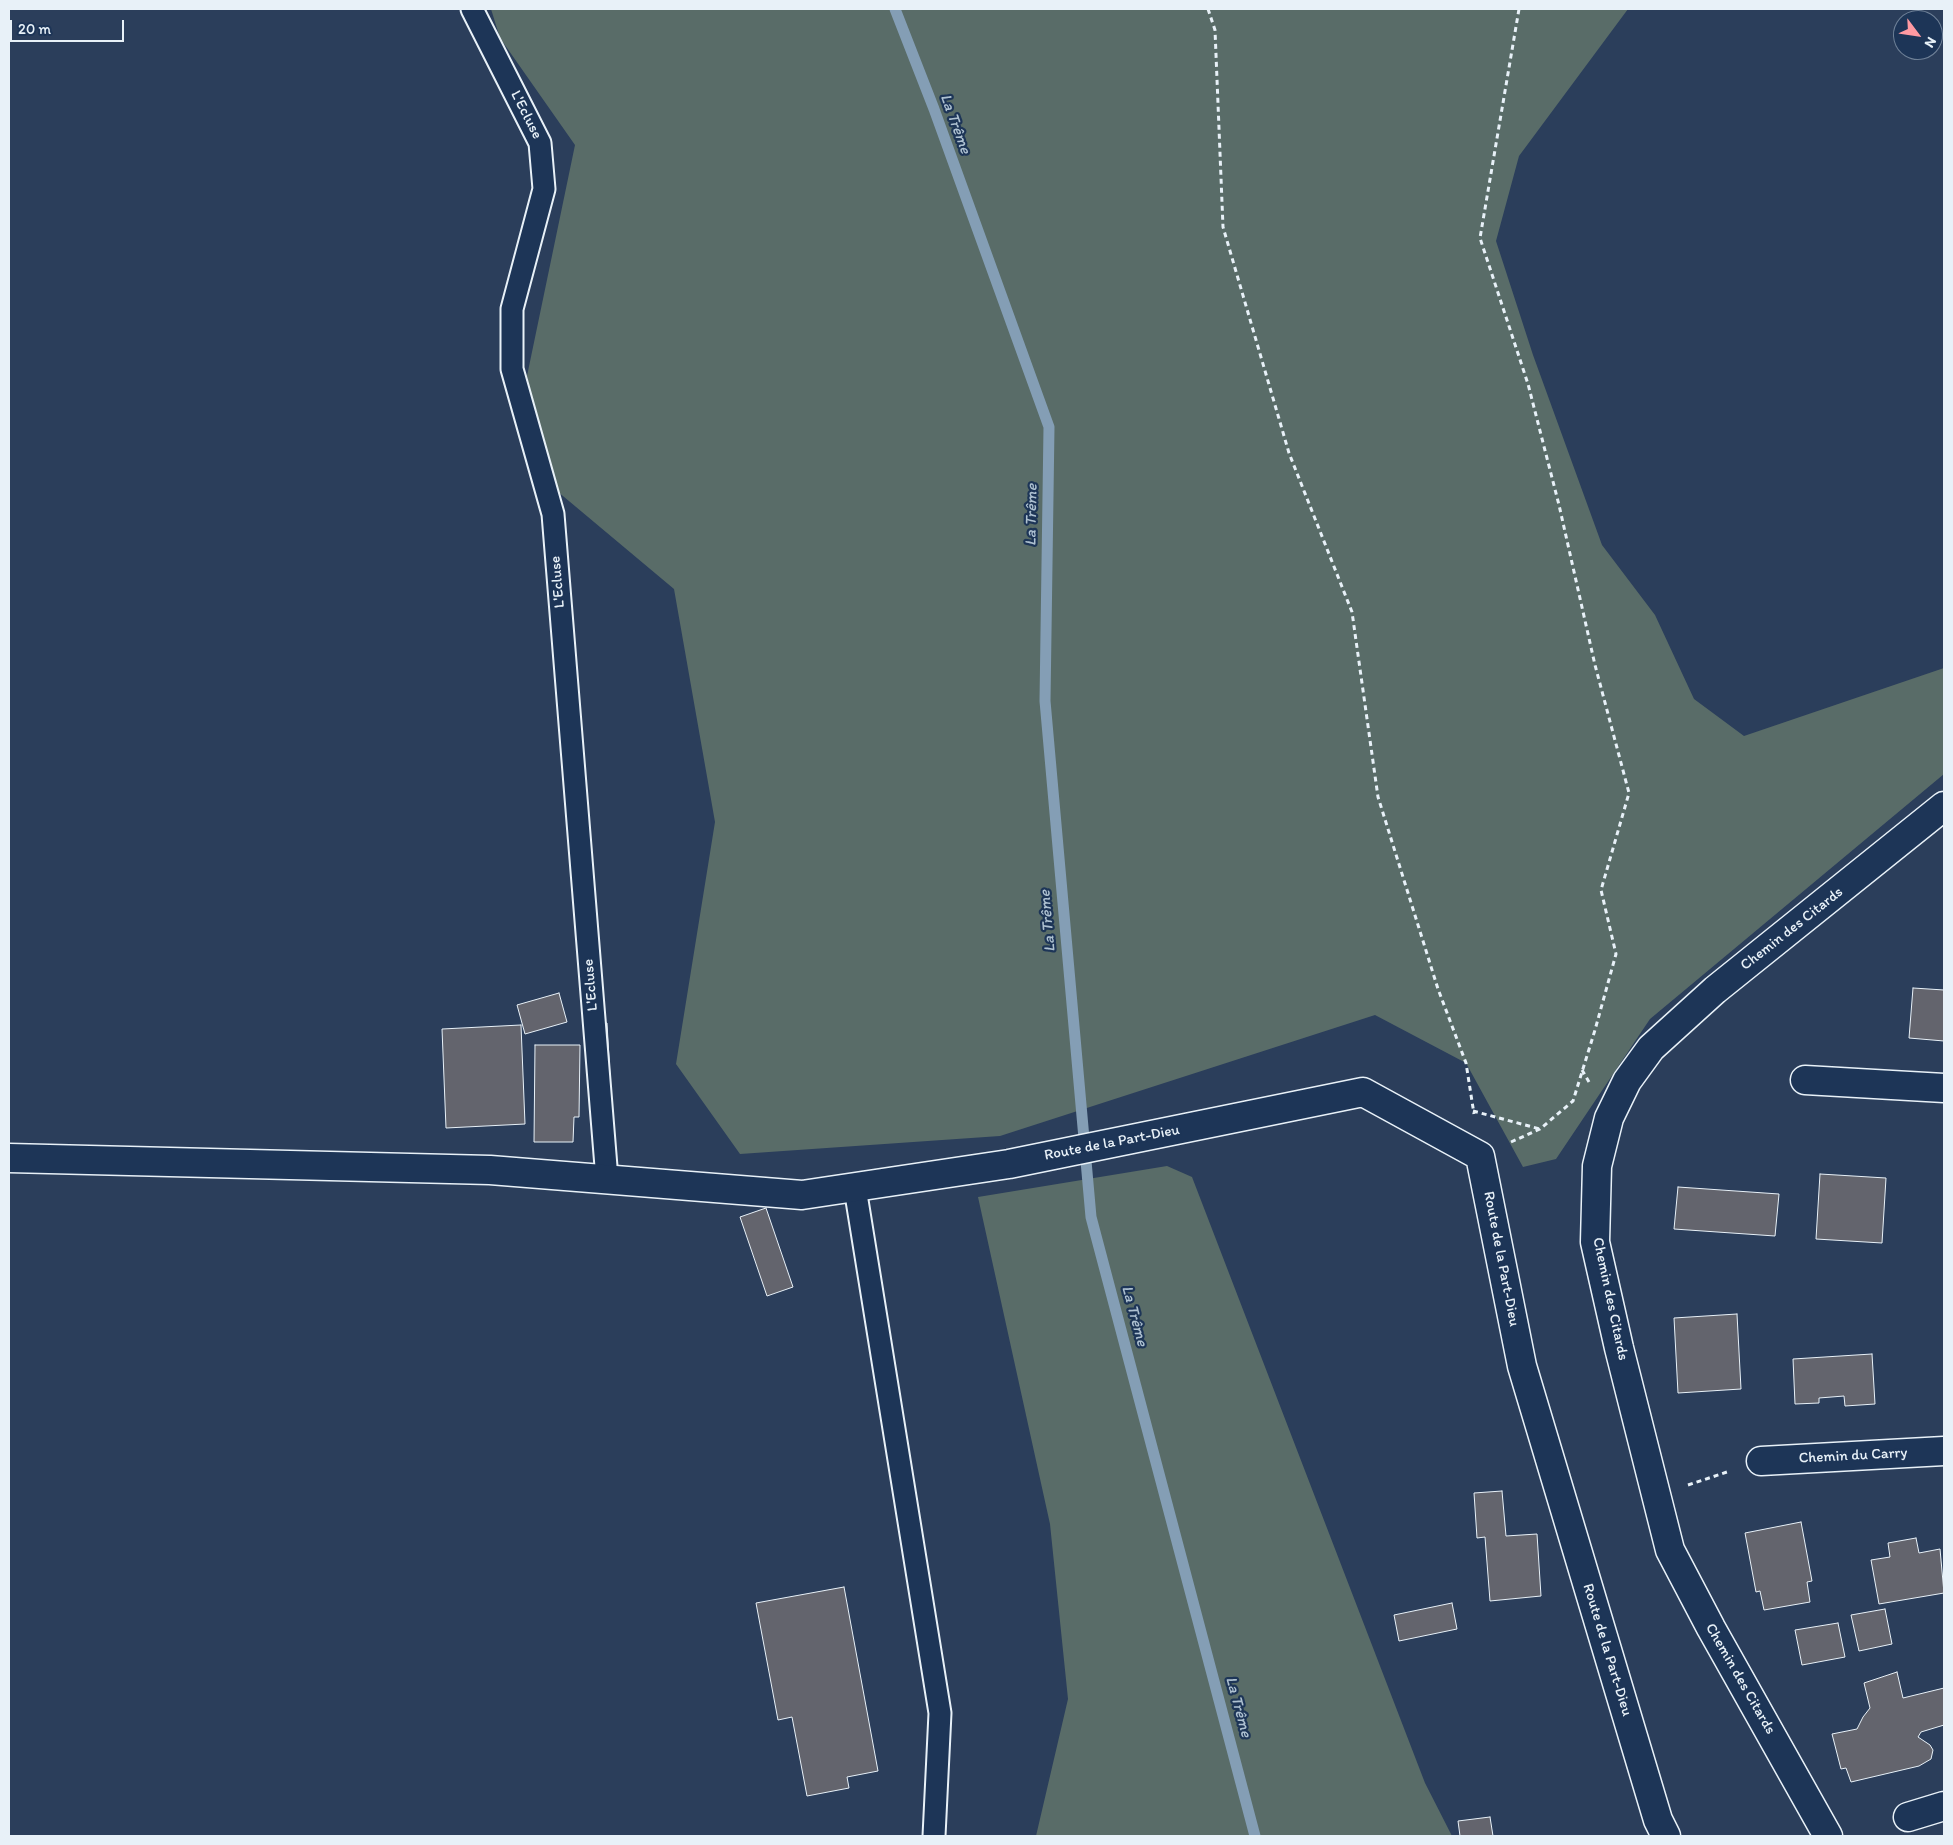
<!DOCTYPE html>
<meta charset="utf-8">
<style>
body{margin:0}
#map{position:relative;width:1953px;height:1845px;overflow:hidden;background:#2b3e5b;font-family:Itim,sans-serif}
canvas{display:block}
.frame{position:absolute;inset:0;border:10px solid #e8f1f8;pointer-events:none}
.north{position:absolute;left:1893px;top:10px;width:50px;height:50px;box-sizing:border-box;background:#1d3557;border:1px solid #6e8097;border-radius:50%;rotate:121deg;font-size:14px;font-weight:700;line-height:20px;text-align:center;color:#e8f1f8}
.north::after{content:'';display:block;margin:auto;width:18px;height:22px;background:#ff9aa2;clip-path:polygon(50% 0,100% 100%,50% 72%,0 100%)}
.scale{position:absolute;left:10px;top:20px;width:114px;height:22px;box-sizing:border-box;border:2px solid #e8f1f8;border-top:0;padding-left:6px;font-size:15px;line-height:18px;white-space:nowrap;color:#e8f1f8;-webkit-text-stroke:4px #1d3557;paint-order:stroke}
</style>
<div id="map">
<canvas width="1953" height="1845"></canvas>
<div class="frame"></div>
<div class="north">N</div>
<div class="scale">20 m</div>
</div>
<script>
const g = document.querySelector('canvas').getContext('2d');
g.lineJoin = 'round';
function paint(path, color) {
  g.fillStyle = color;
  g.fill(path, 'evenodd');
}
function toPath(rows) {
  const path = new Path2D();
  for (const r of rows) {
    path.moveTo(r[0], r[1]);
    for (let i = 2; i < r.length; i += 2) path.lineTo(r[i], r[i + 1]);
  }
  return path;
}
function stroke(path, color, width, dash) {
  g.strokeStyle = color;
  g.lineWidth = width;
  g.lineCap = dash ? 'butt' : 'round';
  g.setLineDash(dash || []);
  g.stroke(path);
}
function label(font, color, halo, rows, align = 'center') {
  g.font = font + ' Itim,sans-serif';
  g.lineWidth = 4.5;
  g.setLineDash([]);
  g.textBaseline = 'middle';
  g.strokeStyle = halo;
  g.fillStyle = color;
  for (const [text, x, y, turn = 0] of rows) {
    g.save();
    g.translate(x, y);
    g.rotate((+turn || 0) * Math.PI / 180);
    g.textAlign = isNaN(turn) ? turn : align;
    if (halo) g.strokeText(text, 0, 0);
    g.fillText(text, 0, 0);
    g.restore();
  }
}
const green = toPath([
 [491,9,1628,9,1519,156,1496,241,1533,355,1602,545,1655,615,1694,699,1744,736,1944,668,1944,774,1650,1019,1556,1159,1523,1167,1466,1063,1375,1015,1000,1136,740,1154,676,1064,715,822,674,589,551,486,527,376,575,145,500,38],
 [1167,1166,1192,1177,1425,1783,1452,1836,1036,1836,1068,1699,1050,1524,978,1197]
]);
const stream = toPath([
 [895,9,934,109,1049,427,1045,701,1091,1217,1255,1836]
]);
const building = toPath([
 [1913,988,1944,990,1944,1041,1909,1038,1913,988],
 [559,993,567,1022,525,1034,517,1005,559,993],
 [599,1023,607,1023,610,1077,603,1078,599,1023],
 [521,1025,525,1124,446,1128,442,1029,521,1025],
 [535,1045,580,1045,579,1117,574,1117,573,1142,534,1142,535,1045],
 [1820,1174,1886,1178,1882,1243,1816,1239,1820,1174],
 [1678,1187,1779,1194,1775,1236,1674,1229,1678,1187],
 [766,1208,793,1287,767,1296,740,1217,766,1208],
 [1737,1314,1741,1389,1678,1393,1674,1318,1737,1314],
 [1872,1354,1875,1404,1845,1406,1844,1396,1819,1398,1819,1403,1795,1404,1793,1359,1872,1354],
 [1502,1491,1506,1536,1537,1534,1541,1596,1490,1601,1485,1537,1477,1538,1474,1493,1502,1491],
 [1801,1522,1812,1581,1807,1582,1810,1602,1764,1610,1760,1591,1756,1592,1745,1533,1801,1522],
 [1916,1538,1919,1553,1940,1549,1944,1593,1879,1604,1871,1560,1890,1557,1888,1543,1916,1538],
 [844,1587,878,1771,847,1777,849,1788,807,1796,792,1717,778,1720,756,1603,844,1587],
 [1452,1603,1457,1629,1399,1641,1394,1615,1452,1603],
 [1885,1609,1892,1644,1859,1651,1851,1615,1885,1609],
 [1838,1623,1845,1657,1802,1665,1795,1630,1838,1623],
 [1897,1672,1903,1698,1944,1688,1944,1725,1921,1732,1918,1737,1930,1745,1933,1750,1931,1759,1919,1766,1851,1782,1846,1768,1841,1769,1832,1734,1857,1729,1863,1717,1870,1708,1864,1683,1897,1672],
 [1490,1817,1493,1836,1460,1836,1458,1821,1490,1817]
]);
const path = toPath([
 [1208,9,1215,30,1223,227,1289,453,1352,612,1378,797,1438,989,1466,1063,1474,1114],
 [1582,1070,1589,1082],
 [1473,1111,1540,1129],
 [1511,1142,1540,1129,1573,1101,1595,1030,1616,954,1601,890,1629,793,1595,665,1559,505,1528,384,1480,238,1519,9],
 [1688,1485,1730,1471]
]);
const lane = toPath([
 [472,9,540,143,544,189,512,309,512,369,553,514,607,1179],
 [855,1188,940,1713,934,1836]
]);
const street = toPath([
 [1805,1080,1944,1088],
 [9,1158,490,1170,802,1195,1009,1164,1363,1092,1480,1156,1522,1366,1658,1820,1666,1836],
 [1761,1461,1944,1451],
 [1908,1817,1944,1806],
 [1828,1836,1711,1628,1670,1550,1619,1348,1595,1242,1597,1166,1609,1118,1627,1081,1651,1048,1715,990,1944,806]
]);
const streetNames = [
 ["L'Ecluse",526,115,63],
 ["L'Ecluse",558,582,-95],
 ["Chemin des Citards",1792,929,-38],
 ["L'Ecluse",591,985,-95],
 ["Route de la Part-Dieu",1112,1143,-11],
 ["Route de la Part-Dieu",1501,1259,79],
 ["Chemin des Citards",1610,1299,78],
 ["Chemin du Carry",1853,1456,-3],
 ["Route de la Part-Dieu",1607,1650,73],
 ["Chemin des Citards",1740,1679,60]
];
const waterNames = [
 ["La Trême",955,124,70],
 ["La Trême",1032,515,-89],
 ["La Trême",1048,921,-95],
 ["La Trême",1134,1316,75],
 ["La Trême",1238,1707,75]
];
paint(green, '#596c68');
stroke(stream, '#849eb5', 11);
paint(building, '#63646d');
stroke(building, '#e8f1f8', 1);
stroke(lane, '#e8f1f8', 25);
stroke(street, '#e8f1f8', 31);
stroke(path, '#e8f1f8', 3, [5, 4]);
stroke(lane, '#1d3557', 21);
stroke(street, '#1d3557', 28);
label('15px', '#e8f1f8', '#1d3557', streetNames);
label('italic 16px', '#aec1d1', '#1d3557', waterNames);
</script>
